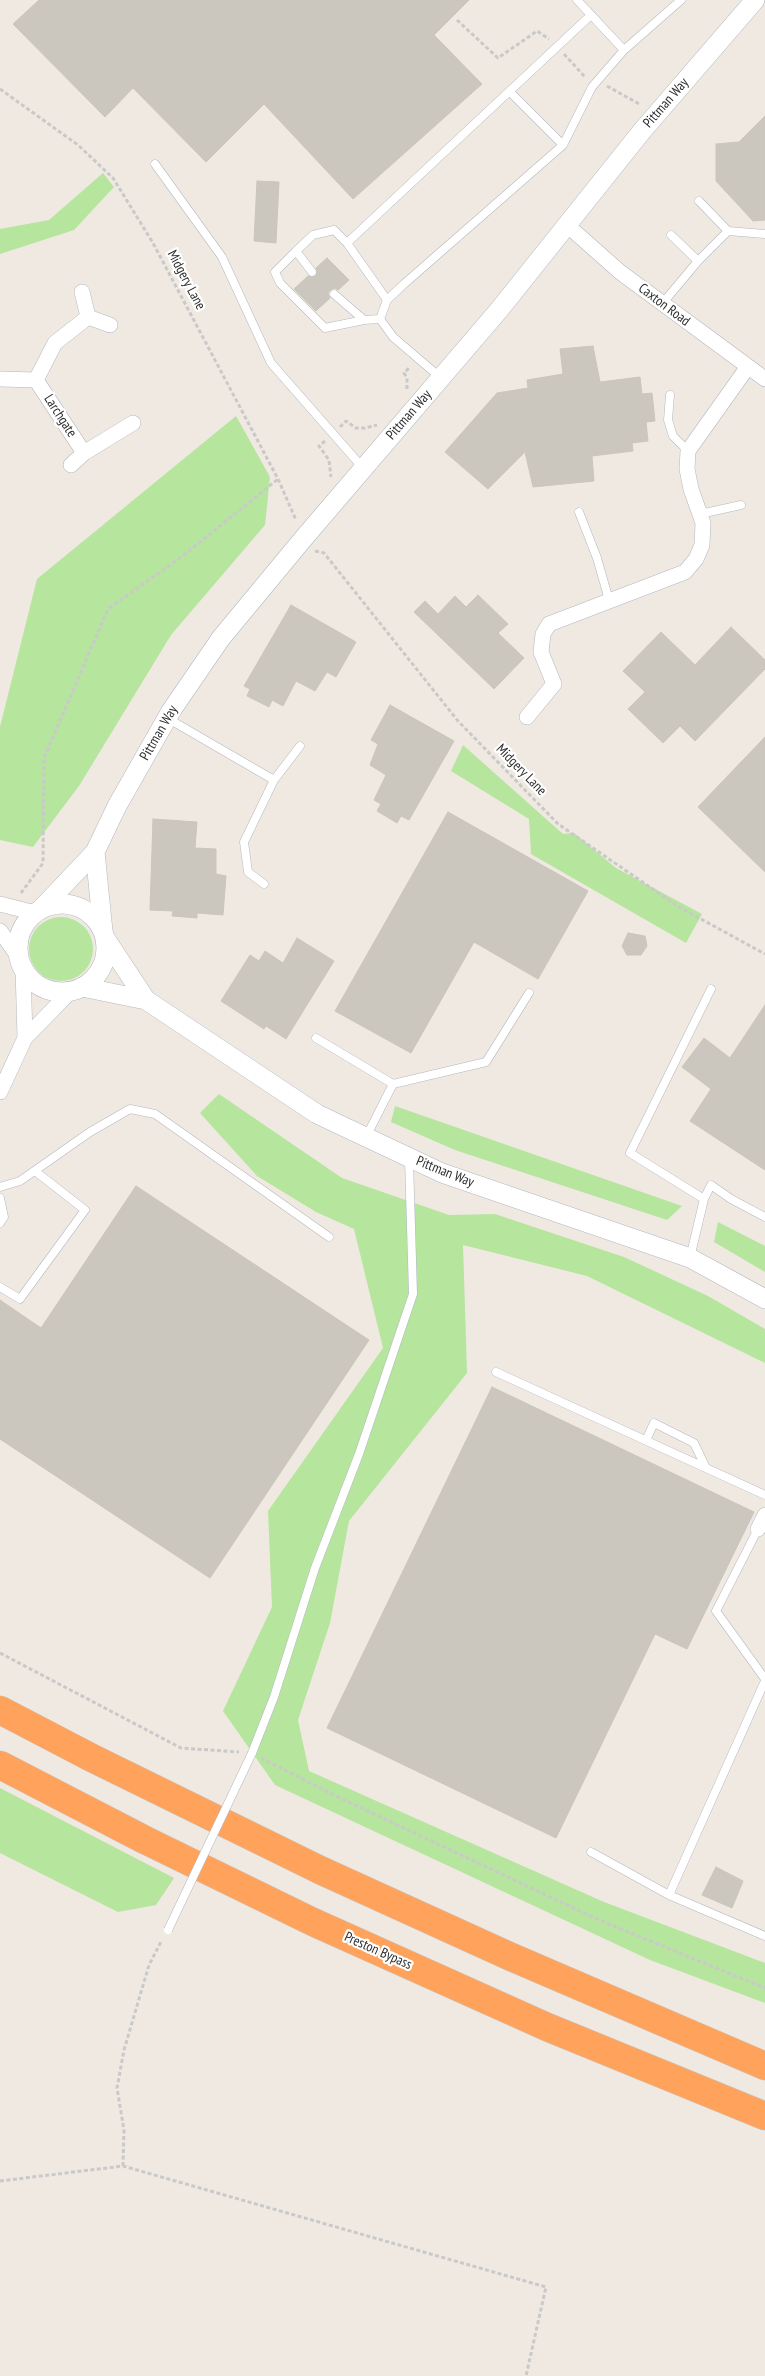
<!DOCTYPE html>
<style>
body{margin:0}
canvas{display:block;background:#efe9e1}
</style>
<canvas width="765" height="2376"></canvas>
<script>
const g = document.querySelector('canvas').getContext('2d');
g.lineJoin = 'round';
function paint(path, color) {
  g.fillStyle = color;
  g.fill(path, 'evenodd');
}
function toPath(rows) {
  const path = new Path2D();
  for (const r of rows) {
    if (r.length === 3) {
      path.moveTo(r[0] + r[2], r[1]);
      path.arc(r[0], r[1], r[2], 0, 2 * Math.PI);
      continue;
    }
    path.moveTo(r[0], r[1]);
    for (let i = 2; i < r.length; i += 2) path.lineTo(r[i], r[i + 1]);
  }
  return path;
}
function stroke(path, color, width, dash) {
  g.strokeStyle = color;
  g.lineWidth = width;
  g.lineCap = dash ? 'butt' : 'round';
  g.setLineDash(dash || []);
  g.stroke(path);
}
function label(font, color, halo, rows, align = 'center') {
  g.font = font + ' "PT Sans Narrow",sans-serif';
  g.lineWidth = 4.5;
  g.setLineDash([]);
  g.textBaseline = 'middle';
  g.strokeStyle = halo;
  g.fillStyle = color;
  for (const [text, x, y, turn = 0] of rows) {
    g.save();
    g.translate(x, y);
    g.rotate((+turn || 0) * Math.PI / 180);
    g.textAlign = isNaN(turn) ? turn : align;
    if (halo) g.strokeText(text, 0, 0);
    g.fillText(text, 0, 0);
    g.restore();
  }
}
const green = toPath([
 [103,173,114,187,74,230,0,254,0,229,49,220],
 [236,416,270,477,265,525,171,635,79,786,33,847,0,840,0,727,37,579],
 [463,745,563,834,574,833,616,868,702,914,686,943,531,854,529,819,451,771],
 [61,949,32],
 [219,1094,342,1178,449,1215,495,1214,624,1257,708,1296,765,1329,765,1363,587,1276,463,1245,467,1373,349,1521,330,1623,298,1720,309,1771,604,1902,765,1963,765,2003,650,1960,275,1785,223,1711,272,1607,268,1511,383,1348,354,1229,316,1212,257,1176,200,1113],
 [395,1106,682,1206,667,1220,455,1150,391,1122],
 [718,1222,765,1246,765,1272,714,1242],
 [0,1788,174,1878,156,1905,118,1912,0,1853]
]);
const building = toPath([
 [39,0,469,0,434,35,482,84,353,199,264,104,206,162,133,88,105,117,13,24,39,0],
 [765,116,765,220,753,221,716,181,716,144,739,142,765,116],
 [257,181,279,182,276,243,254,241,257,181],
 [327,258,349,280,338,290,335,288,330,290,328,293,330,298,316,311,294,289,308,276,316,276,316,268,327,258],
 [593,346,600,382,640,377,642,394,652,393,655,421,646,422,648,441,632,443,633,451,592,456,594,481,533,487,525,452,488,489,445,452,497,393,528,388,527,380,563,374,560,349,593,346],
 [478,595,508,624,498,633,524,658,494,689,414,612,425,601,438,614,455,596,466,607,478,595],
 [291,605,356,642,336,677,327,672,315,691,296,681,283,706,272,700,269,707,247,696,250,689,244,686,291,605],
 [731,627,765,660,765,669,695,741,680,726,663,743,628,709,645,692,623,671,661,632,695,665,731,627],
 [390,705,454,741,409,820,401,816,397,823,377,811,381,804,374,800,386,775,370,765,378,744,371,740,390,705],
 [765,737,765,872,698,807,765,737],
 [448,812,588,891,538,979,474,942,411,1053,335,1011,448,812],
 [153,819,197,822,195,848,216,849,216,874,226,876,223,915,197,913,197,918,172,916,173,911,150,910,153,819],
 [628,933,645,936,647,946,641,955,627,955,622,946,628,933],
 [297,938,334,961,286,1039,266,1026,264,1029,221,1001,250,955,259,961,265,951,283,963,297,938],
 [765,1005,765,1170,690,1121,711,1089,682,1067,704,1038,730,1058,765,1005],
 [136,1186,369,1340,210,1578,0,1439,0,1300,41,1328,136,1186],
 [492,1387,754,1512,687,1649,655,1634,556,1838,327,1728,492,1387],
 [716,1867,743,1881,732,1908,702,1895,716,1867]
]);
const path = toPath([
 [457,20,498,58,537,31,549,39],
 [564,54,585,77],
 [607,86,641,105],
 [0,89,78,145,113,178,153,243,278,479,296,520],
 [407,389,407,378,404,373,410,367],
 [340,427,346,421,356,428,365,428,377,425],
 [325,441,319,446,329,460,331,477],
 [315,551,324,553,458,721,558,824,679,907,765,954],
 [21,893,43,863,44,758,108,609,184,555,278,479],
 [0,1653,181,1748,239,1752],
 [261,1758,340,1798,599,1920,765,1988],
 [123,2166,124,2130,117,2088,124,2050,149,1965,162,1940],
 [0,2181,123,2166,546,2287,526,2376]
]);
const service = toPath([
 [624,50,681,0],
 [510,92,563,145],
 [155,164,222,257,271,363,363,468],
 [699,201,728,231],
 [671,235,698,261],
 [347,243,591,15],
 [296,251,275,272,280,283,325,328,364,320],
 [312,272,296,251,313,235,334,230,347,243,387,300],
 [334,294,364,320,380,319],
 [662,304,698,261,728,231,765,234],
 [441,378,393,337,380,319,387,300,404,284,563,145,592,87,624,50,577,0],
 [670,395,668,420,673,436,688,451],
 [579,512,597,558,609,600],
 [700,514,741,505],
 [167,718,274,780,244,842,248,872,264,884],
 [274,780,300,746],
 [316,1038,393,1084,366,1137],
 [393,1084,486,1062,529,993],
 [0,1187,20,1181,90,1132,130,1109,155,1114,329,1237],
 [0,1198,4,1217,0,1223],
 [704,1199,630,1153,711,989],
 [690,1258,704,1199,711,1185,731,1199,765,1217],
 [0,1287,20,1299,85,1210,35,1171],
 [496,1372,765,1495],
 [646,1440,654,1423,694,1443,706,1468],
 [758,1529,716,1611,765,1679],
 [765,1681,669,1895,765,1936],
 [252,1753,274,1697,315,1568,359,1454,413,1294,409,1159],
 [591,1852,669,1895]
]);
const minor = toPath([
 [567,225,620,272,765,379],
 [82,292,88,317,110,325],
 [0,379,36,380,84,453,133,423],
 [36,380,55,343,88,317],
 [71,465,84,453],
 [527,717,554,684,541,652,543,634,549,624,685,572,696,559,702,545,703,523,691,489,687,469,688,451,747,368],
 [0,904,35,913],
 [0,931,18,956],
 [23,968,25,1038],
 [0,1092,25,1038,71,991],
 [758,1529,765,1515]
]);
const tertiary = toPath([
 [95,852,103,931],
 [62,948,44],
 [42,908,95,852,117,806,171,711,221,638,303,539,499,310,642,131,755,0],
 [105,938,146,1000],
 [82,987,146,1000,317,1114,442,1173,690,1258,765,1299]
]);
const motorway = toPath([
 [0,1710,92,1758,320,1870,509,1956,765,2066],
 [0,1765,145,1840,313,1922,547,2027,765,2116]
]);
const serviceBridge = toPath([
 [168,1930,252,1753]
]);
const streetNames = [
 ["Pittman Way",666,103,-49],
 ["Midgery Lane",186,280,62],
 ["Caxton Road",664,305,37],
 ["Pittman Way",409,415,-49],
 ["Larchgate",60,416,57],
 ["Pittman Way",159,733,-60],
 ["Midgery Lane",521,770,46],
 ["Pittman Way",445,1172,22],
 ["Preston Bypass",378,1951,24]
];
paint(green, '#b6e59e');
paint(building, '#cbc7bf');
stroke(building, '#cbc5ba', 1);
stroke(service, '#b4b7c1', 9);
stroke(minor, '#b4b7c1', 16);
stroke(tertiary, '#b4b7c1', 20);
stroke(motorway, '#c9c9c9', 29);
stroke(path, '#c9c9c9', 3, [4, 2.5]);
stroke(service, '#fff', 8);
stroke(minor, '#fff', 15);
stroke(tertiary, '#fff', 19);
stroke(motorway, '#ffa35c', 28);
stroke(serviceBridge, '#b4b7c1', 9, []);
stroke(serviceBridge, '#fff', 8);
label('14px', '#2e2e2e', '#fff', streetNames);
</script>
